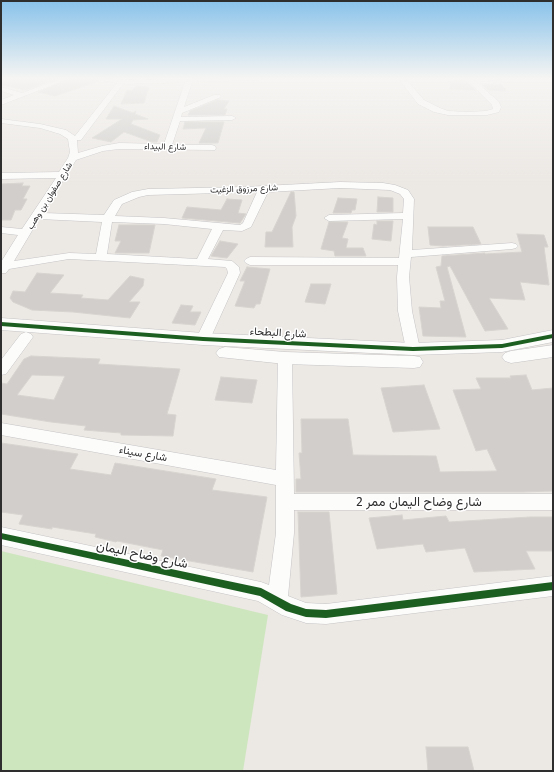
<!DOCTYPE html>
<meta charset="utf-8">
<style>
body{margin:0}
#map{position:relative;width:554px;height:772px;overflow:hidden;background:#ece8e4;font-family:"Fira Sans",sans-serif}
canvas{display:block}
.frame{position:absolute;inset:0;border:2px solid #2e2e2e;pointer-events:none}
</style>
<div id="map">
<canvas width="554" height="772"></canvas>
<div class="frame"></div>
</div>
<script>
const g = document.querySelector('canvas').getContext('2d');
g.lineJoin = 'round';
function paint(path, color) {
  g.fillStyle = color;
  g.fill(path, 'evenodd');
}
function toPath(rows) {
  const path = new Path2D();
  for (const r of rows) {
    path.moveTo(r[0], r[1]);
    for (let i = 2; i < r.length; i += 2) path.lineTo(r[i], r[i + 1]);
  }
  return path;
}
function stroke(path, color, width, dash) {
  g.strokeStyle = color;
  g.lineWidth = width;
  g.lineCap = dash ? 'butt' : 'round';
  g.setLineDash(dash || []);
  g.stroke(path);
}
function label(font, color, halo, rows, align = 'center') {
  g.font = font + ' "Fira Sans",Vazirmatn,sans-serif';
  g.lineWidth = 3;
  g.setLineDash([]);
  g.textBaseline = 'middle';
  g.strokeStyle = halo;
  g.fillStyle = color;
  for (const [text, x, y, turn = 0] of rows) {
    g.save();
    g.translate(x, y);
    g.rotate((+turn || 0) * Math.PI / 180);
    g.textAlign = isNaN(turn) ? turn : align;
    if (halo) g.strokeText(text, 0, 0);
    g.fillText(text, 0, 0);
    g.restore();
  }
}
const green = toPath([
 [1,551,268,615,243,771,1,771]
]);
const building = toPath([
 [1,78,58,78,26,90,1,85,1,78],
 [72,78,96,78,99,81,55,96,38,92,72,78],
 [465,80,475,90,450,89,450,81,465,80],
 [500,84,506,89,503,89,505,91,488,90,482,85,500,84],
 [138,86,149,87,144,103,121,104,127,90,132,91,134,88,138,86],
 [217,100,229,101,224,109,227,109,225,115,188,115,190,111,217,100],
 [114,106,133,113,136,111,135,114,148,119,133,120,131,124,160,135,157,142,152,142,124,132,111,142,92,138,122,119,106,119,114,106],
 [185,122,224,122,218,143,199,143,206,128,183,129,185,122],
 [23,183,22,186,30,186,23,199,27,199,21,210,15,210,11,220,1,220,1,184,23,183],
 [291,192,294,192,296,216,292,227,293,247,265,247,266,232,272,232,291,192],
 [378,197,393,198,393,212,377,212,378,197],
 [338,198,357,199,355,210,352,210,351,213,333,213,338,198],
 [227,199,242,200,238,213,246,214,240,223,182,218,187,207,221,210,227,199],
 [377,221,393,221,391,241,372,239,374,224,377,225,377,221],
 [329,222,348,222,342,238,348,239,346,248,363,248,366,256,335,256,334,251,321,249,329,222],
 [119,225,155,225,149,253,115,253,121,241,115,241,119,225],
 [428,227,473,227,481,244,443,246,430,245,428,227],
 [517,234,544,235,548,247,544,247,549,285,520,282,525,300,489,298,508,329,485,331,450,266,447,267,466,337,423,336,419,307,441,308,440,301,445,301,436,267,441,266,442,256,485,253,485,254,522,252,517,234],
 [220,241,238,244,227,258,211,256,220,241],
 [247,267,270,269,260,304,256,304,254,308,235,306,245,281,240,281,247,267],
 [37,273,64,275,50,293,83,295,81,298,108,300,130,276,144,279,143,286,129,302,140,302,130,318,73,312,32,310,13,302,10,298,13,291,25,292,37,273],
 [311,284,331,284,325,304,305,302,311,284],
 [181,305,193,306,190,312,201,312,195,325,172,323,181,305],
 [31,356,100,359,98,364,180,369,167,414,176,415,173,436,121,435,121,433,84,430,86,426,51,422,1,414,1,383,7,384,24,359,31,356],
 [32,375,65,376,54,400,17,395,32,375],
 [526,375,532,390,553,388,553,491,522,492,296,492,296,479,301,479,299,453,302,453,301,419,348,419,353,455,436,456,440,472,497,471,487,449,476,451,453,390,481,389,476,378,511,378,510,376,526,375],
 [221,377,257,380,252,403,215,400,221,377],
 [424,385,440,429,393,432,381,388,424,385],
 [1,443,78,454,70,469,111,475,115,463,216,479,212,490,267,497,253,572,161,556,163,550,117,541,116,542,95,537,96,534,52,527,52,529,19,524,23,515,1,512,1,443],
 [298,512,329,512,337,594,301,597,298,512],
 [402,515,403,520,446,516,449,522,530,517,553,517,553,551,526,551,535,569,474,572,465,548,426,552,423,544,377,549,369,518,402,515],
 [426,747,468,747,474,771,428,771,426,747]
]);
const service = toPath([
 [501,80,502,82,474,84,472,83,501,80]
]);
const minor = toPath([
 [62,78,71,78,1,105,1,100,14,95,1,91,1,87,22,93,62,78],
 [97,78,127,80,263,78,260,80,192,82,184,107,214,95,220,95,221,97,182,113,181,117,232,116,236,118,232,120,180,121,172,145,212,145,215,146,216,148,215,150,119,149,103,151,76,160,43,213,104,215,114,200,132,192,148,189,244,187,340,182,383,183,395,185,408,190,414,199,412,250,512,243,516,244,518,246,516,248,512,249,411,257,409,277,412,311,420,349,418,352,413,354,408,352,406,349,398,311,397,277,398,265,250,265,246,263,244,261,246,259,250,257,399,258,403,219,329,221,324,218,329,215,403,213,404,199,400,194,390,190,340,188,268,192,251,227,242,231,223,230,208,259,232,261,239,267,240,273,210,339,208,342,203,344,198,342,196,339,228,273,227,269,225,267,69,259,9,269,6,273,1,273,1,262,18,235,1,233,1,227,22,229,56,178,1,179,1,173,59,172,68,158,70,152,68,139,60,134,40,128,1,123,1,119,40,124,66,130,75,136,117,83,100,80,97,78],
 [185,82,164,144,119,143,102,146,78,153,77,140,81,140,123,84,185,82],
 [257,192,243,223,240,225,164,218,115,216,122,204,139,197,148,195,257,192],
 [39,219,102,222,96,254,69,253,14,261,39,219],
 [112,222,164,224,212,229,197,259,107,254,112,222],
 [398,78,405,78,424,100,440,108,448,111,468,112,486,111,493,109,492,105,465,78,472,78,499,102,501,107,499,112,487,115,448,115,434,112,418,104,398,78],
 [26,332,31,334,33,337,6,374,1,375,1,360,21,334,26,332],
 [285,353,290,354,292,358,294,494,553,494,553,510,294,510,294,533,288,596,306,603,326,604,553,576,553,596,326,624,306,623,282,615,258,601,1,545,1,527,261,582,269,585,276,533,276,485,1,435,1,423,276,470,278,358,280,354,285,353]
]);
const tertiary = toPath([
 [1,318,203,333,413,343,502,340,553,330,553,342,502,352,413,355,203,345,1,330,1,318],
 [553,345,553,357,511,363,505,361,502,357,505,353,511,351,553,345],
 [225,347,285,352,414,356,420,357,423,362,420,367,414,368,285,364,219,357,216,353,219,349,225,347]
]);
const cycleway = toPath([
 [1,322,203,337,413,347,502,344,553,334,553,338,502,348,413,351,203,341,1,326,1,322],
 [1,533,261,588,291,604,306,609,326,610,553,582,553,590,326,618,306,617,286,611,260,596,1,539,1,533]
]);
const farStreetnames = [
 ["شارع البيداء",165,147,1],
 ["شارع مرزوق الزغيت",244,189,-2],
 ["شارع صفوان بن وهب",50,196,-58]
];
const streetNames = [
 ["شارع البطحاء",278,333,3],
 ["شارع سيناء",143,454,10]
];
const nearStreetnames = [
 ["شارع وضاح اليمان ممر 2",419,502],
 ["شارع وضاح اليمان",142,555,12]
];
paint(green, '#cee6be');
paint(building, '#d1cecb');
stroke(building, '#d7d4d0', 1);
stroke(service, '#c5c4c5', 1);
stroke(minor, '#c5c4c5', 1);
stroke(tertiary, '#c5c4c5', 1);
paint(service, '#fcfcfb');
paint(minor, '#fcfcfb');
paint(tertiary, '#fcfcfb');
paint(cycleway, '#1b5e20');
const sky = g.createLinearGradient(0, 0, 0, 186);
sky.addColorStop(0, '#88c2ea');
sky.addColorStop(0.42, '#f6f5f3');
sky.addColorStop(1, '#f6f5f300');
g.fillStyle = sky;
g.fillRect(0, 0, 554, 186);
label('9px', '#2e2e2e', '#fff', farStreetnames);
label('11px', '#2e2e2e', '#fff', streetNames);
label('13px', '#2e2e2e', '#fff', nearStreetnames);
</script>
